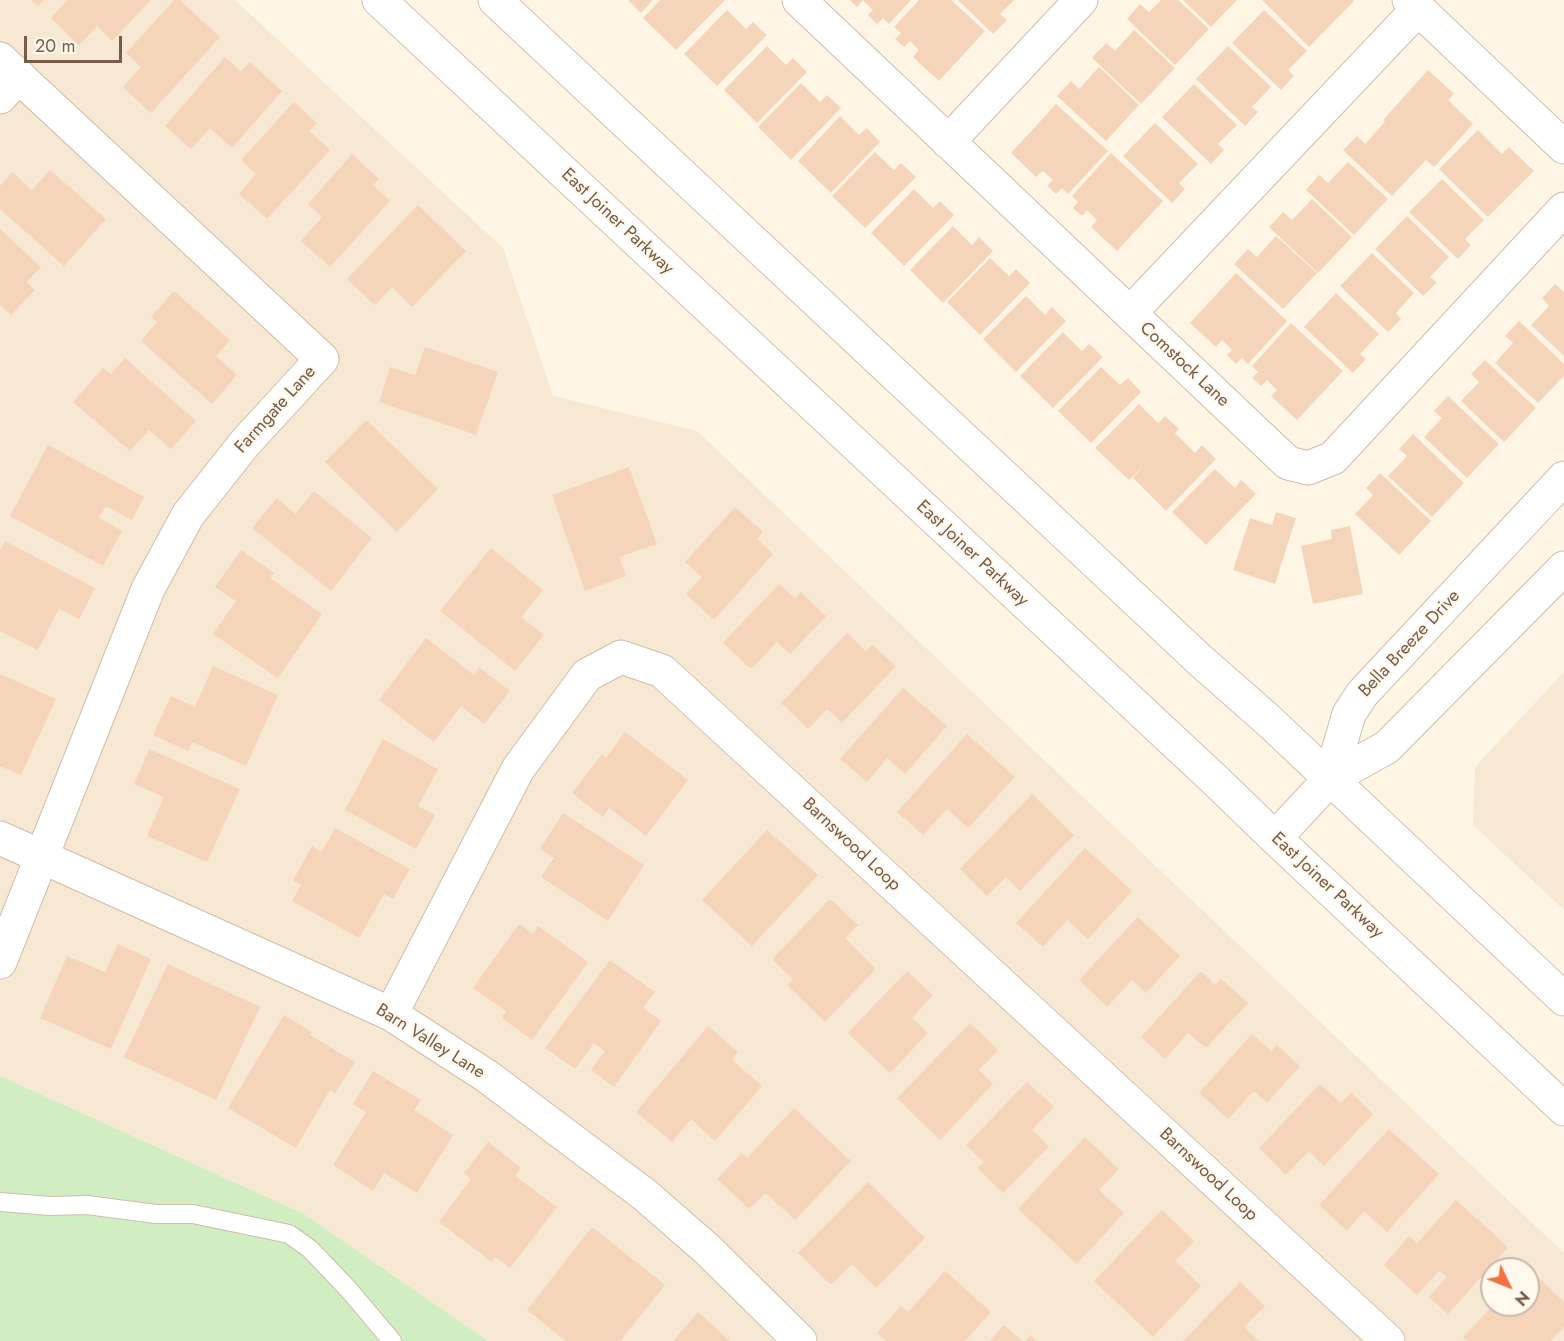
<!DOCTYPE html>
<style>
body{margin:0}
#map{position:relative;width:1564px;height:1341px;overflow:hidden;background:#fef5e5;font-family:Jost,sans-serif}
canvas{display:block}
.north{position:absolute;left:1480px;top:1257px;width:60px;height:60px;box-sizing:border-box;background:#fff9ed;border:2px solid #c9baab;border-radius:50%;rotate:133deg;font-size:16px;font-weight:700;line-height:24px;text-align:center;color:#795c48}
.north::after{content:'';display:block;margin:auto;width:21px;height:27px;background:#f07242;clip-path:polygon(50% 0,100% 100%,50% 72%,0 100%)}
.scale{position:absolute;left:24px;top:36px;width:98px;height:27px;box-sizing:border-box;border:3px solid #795c48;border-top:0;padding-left:8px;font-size:18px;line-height:21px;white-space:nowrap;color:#795c48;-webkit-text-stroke:4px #fff9ed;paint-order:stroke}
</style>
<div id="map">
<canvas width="1564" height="1341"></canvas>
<div class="north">N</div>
<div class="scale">20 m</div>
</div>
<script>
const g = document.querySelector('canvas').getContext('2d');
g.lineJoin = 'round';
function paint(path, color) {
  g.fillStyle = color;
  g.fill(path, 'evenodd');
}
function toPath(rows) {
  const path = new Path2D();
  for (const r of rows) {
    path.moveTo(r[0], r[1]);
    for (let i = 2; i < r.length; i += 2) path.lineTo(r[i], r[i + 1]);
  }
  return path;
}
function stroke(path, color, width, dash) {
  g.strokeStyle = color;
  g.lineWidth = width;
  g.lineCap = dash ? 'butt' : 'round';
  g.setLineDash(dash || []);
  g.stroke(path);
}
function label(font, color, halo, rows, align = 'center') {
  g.font = font + ' Jost,sans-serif';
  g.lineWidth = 4.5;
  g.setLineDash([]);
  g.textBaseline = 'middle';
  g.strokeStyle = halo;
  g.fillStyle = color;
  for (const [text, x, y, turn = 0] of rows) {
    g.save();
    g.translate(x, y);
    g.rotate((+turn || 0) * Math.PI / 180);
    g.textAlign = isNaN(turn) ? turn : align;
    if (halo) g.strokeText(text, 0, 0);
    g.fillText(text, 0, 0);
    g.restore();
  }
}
const residential = toPath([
 [0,0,235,0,503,248,553,396,697,431,1564,1253,1564,1341,488,1341,304,1214,0,1076],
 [1492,1269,1528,1269,1528,1305,1492,1305],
 [1564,672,1564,910,1473,825,1475,767]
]);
const green = toPath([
 [0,1076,304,1214,488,1341,0,1341]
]);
const building = toPath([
 [31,0,44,0,38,6],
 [68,0,151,0,112,41,97,26,79,45,51,18],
 [174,0,180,0,220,37,151,113,123,87,141,67,126,53],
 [628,0,653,0,641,13],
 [660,0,725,0,676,50,643,18],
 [850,0,911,0,889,24,883,18,877,24,868,15,873,10,863,0,857,7],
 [919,0,951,0,985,31,939,81,913,57,919,50,910,41,904,47,895,39,901,33,894,27],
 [958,0,1014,0,1000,14,1007,20,993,34],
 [1161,0,1178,0,1209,29,1175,65,1127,19,1140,4,1149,12],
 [1183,0,1237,0,1211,27],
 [1262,0,1353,0,1354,1,1309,47],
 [727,10,746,29,753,22,767,35,717,86,684,54],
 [1264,10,1307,51,1288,70,1294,76,1281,90,1232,43],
 [1134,30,1175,68,1141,104,1092,58,1106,43,1115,51],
 [767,46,786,65,793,58,807,72,757,123,724,90],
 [1228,46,1271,87,1252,107,1258,112,1245,126,1196,79],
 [225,57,241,71,250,62,282,91,232,148,210,128,191,149,165,126],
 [1099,67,1139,105,1106,141,1057,96,1071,81,1079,89],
 [1428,70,1454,94,1448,100,1473,124,1434,167,1426,160,1392,196,1343,150,1357,136,1365,144,1385,122,1383,120],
 [801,83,820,102,827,95,841,108,791,160,758,127],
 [1194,84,1237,125,1218,144,1224,150,1211,164,1162,117],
 [294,102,317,123,309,131,330,150,267,219,239,194,256,174,241,160],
 [1056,104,1108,151,1068,194,1062,188,1056,194,1047,186,1053,180,1043,171,1036,177,1011,153],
 [840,116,859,135,867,128,880,142,831,193,798,161],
 [1155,123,1198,164,1179,183,1185,189,1172,203,1123,156],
 [1478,130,1502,154,1509,147,1534,171,1488,217,1439,169],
 [875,152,894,170,901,163,916,177,865,228,832,196],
 [1111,153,1163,201,1117,251,1091,227,1097,220,1087,210,1082,216,1073,208,1078,202,1072,196],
 [352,154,379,179,373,185,390,201,330,267,301,241,322,217,308,204],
 [1348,162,1388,199,1354,235,1306,190,1319,175,1328,183],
 [50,170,106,219,64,266,0,209,0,186,12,172,32,190],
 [1442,179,1484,220,1465,239,1471,245,1458,259,1409,212],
 [914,189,933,208,940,201,954,215,904,266,871,233],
 [1312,199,1352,237,1318,273,1269,227,1283,212,1292,220],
 [418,205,466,251,412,307,392,287,375,305,347,279],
 [1407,216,1449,257,1430,277,1437,282,1423,296,1375,249],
 [953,226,972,245,979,237,993,251,943,303,910,270],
 [0,229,41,267,27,282,35,290,11,315,0,305],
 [1276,236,1317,273,1283,309,1234,264,1248,249,1257,257],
 [1372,253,1414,293,1396,313,1401,319,1388,332,1340,286],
 [990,258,1009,276,1016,269,1030,283,980,335,947,302],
 [1236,273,1287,321,1248,364,1242,358,1236,364,1227,355,1232,350,1222,340,1216,347,1190,323],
 [1555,284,1564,292,1564,356,1531,325,1549,306,1542,298],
 [174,291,230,340,216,356,237,375,212,404,141,341,157,322,151,317],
 [1336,293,1379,334,1360,354,1366,359,1353,373,1304,327],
 [1026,296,1045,315,1052,307,1066,321,1016,372,983,339],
 [1519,321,1564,364,1564,376,1538,403,1495,363,1513,343,1505,336],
 [1291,323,1343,371,1297,420,1271,396,1277,390,1267,380,1261,386,1252,378,1258,372,1252,366],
 [1063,332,1082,351,1089,344,1103,357,1053,408,1020,376],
 [425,347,498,372,476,435,379,402,390,367,415,375],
 [125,358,196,421,171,449,149,430,130,451,73,402,103,368,111,374],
 [1485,360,1536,408,1504,442,1461,401,1479,382,1471,374],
 [1101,367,1120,385,1128,378,1141,392,1091,443,1058,411],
 [1448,396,1499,444,1467,478,1424,437,1442,418,1434,411],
 [1139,404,1158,423,1165,416,1179,429,1175,433,1195,453,1202,445,1216,459,1166,511,1133,478,1143,466,1129,480,1095,448],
 [366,420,438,489,397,532,325,462],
 [1413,434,1464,483,1432,517,1388,476,1407,456,1399,449],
 [48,445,144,497,132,520,106,506,99,518,122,531,103,566,10,516],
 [629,467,657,544,619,557,626,576,585,591,552,495],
 [1215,469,1235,488,1241,480,1256,494,1206,545,1172,512],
 [1380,473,1431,521,1399,555,1355,514,1373,495,1366,488],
 [314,491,372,538,331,591,252,528,277,498,295,514],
 [735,507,763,532,757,539,773,554,714,620,686,594,702,577,685,562],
 [1276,512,1296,518,1275,584,1233,570,1250,518,1272,525],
 [1350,526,1363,594,1313,604,1301,546,1332,539,1331,530],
 [5,541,95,588,79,619,59,609,38,650,0,631,0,551],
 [491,548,543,590,521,617,544,635,515,671,440,611],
 [241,550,274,573,270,578,322,614,278,678,213,634,236,601,215,587],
 [779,584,795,598,801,592,826,616,790,654,777,642,751,669,723,643],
 [847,633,866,651,872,645,896,666,842,723,827,709,808,729,781,703],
 [426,638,474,675,479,667,510,691,484,724,461,706,434,742,379,700],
 [213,666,278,695,246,766,192,742,188,751,153,735,171,696,195,707],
 [0,674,56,699,21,775,0,766],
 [903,688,947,726,905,774,887,758,867,782,840,759],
 [625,732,688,780,646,836,609,808,603,817,572,793,602,754,606,758],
 [967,734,1015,777,968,828,947,809,923,835,897,812],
 [383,739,438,769,418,806,435,815,416,849,345,810],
 [149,749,240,789,207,862,147,836,164,797,134,784],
 [1032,794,1074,835,1020,891,1006,877,987,896,960,869],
 [563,813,644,865,608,921,541,877,554,858,540,849],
 [335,828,410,869,393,899,384,894,359,938,292,901,301,885,293,880,312,846,322,852],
 [767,830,818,875,752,946,702,900],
 [1085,848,1132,891,1088,939,1067,920,1043,947,1016,923],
 [830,899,858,925,845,938,876,969,825,1022,787,985,793,979,772,959],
 [1138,917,1180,956,1146,993,1132,980,1107,1007,1079,980],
 [519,924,533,934,538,926,588,962,532,1040,502,1018,506,1011,473,988],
 [118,944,151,959,111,1049,40,1018,67,956,105,972],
 [610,960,655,992,643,1008,661,1021,614,1087,591,1070,605,1051,594,1043,575,1069,545,1048],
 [168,964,260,1007,216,1100,124,1057],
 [907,971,933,995,912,1018,928,1033,890,1073,848,1033],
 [1201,971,1215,985,1221,979,1248,1003,1206,1048,1188,1033,1165,1059,1141,1037],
 [284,1015,312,1032,310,1035,355,1062,335,1093,330,1090,296,1148,228,1108],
 [970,1023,998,1050,979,1070,993,1084,940,1140,897,1098],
 [708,1026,738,1052,732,1060,762,1086,715,1141,691,1119,672,1142,636,1112],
 [1252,1034,1271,1051,1277,1045,1300,1066,1267,1103,1254,1091,1228,1119,1199,1093],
 [373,1071,421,1100,414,1110,453,1135,417,1193,384,1173,373,1191,333,1165,366,1112,353,1104],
 [1027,1082,1054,1107,1032,1130,1049,1146,1003,1193,977,1168,984,1162,966,1145],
 [1320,1084,1341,1103,1351,1093,1373,1114,1324,1166,1309,1151,1286,1175,1259,1148],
 [794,1108,851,1161,795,1220,766,1193,749,1209,717,1179,742,1153,747,1158],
 [1389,1129,1439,1174,1387,1232,1364,1211,1347,1231,1319,1205],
 [1085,1137,1119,1169,1099,1190,1124,1213,1077,1264,1018,1209],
 [488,1142,521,1168,515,1176,557,1207,510,1268,495,1257,492,1262,439,1222,471,1179,464,1173],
 [868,1182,925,1238,876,1288,852,1264,831,1285,798,1253],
 [1456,1200,1508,1247,1448,1314,1429,1297,1447,1277,1439,1271,1417,1295,1384,1265,1409,1236,1417,1243],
 [1162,1210,1194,1241,1175,1261,1201,1286,1153,1337,1094,1281],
 [592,1227,665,1285,620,1341,566,1341,527,1310],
 [1530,1269,1564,1302,1564,1327,1550,1341,1467,1341,1463,1337,1494,1305,1528,1305,1528,1271],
 [945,1271,991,1312,965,1341,886,1341,877,1333,901,1306,908,1312],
 [1240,1282,1265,1306,1244,1327,1259,1341,1183,1341],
 [698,1312,730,1341,673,1341],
 [1004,1325,1022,1341,990,1341],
 [1031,1335,1037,1341,1025,1341]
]);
const service = toPath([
 [0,1202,50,1206,87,1205,156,1214,193,1214,289,1234,310,1249,349,1290,392,1341]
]);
const minor = toPath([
 [799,0,1288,463,1308,468,1333,458,1564,209],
 [1409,0,1564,147],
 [0,59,322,359,245,443,188,515,148,589,0,962],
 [0,97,19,76],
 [948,142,1081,0],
 [1130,313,1418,9],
 [0,838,391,1014,488,1077,645,1195,708,1250,800,1341],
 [391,1014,518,769,587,675,621,657,662,671,1388,1341]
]);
const tertiary = toPath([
 [1330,779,1349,714,1362,694,1564,478],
 [1330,779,1387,747,1564,568]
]);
const secondary = toPath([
 [379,0,1214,779,1275,838,1564,1109],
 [495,0,1202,662,1268,720,1564,999],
 [1275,838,1330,779]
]);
const streetNames = [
 ["East Joiner Parkway",617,222,43],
 ["Comstock Lane",1184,365,43],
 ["Farmgate Lane",276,410,-48],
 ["East Joiner Parkway",972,554,43],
 ["Bella Breeze Drive",1410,644,-47],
 ["Barnswood Loop",851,845,43],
 ["East Joiner Parkway",1327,886,43],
 ["Barn Valley Lane",430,1042,32],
 ["Barnswood Loop",1208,1175,43]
];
paint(residential, '#f6e8d3');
paint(green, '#d1edc2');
paint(building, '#f5d5ba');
stroke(service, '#d0bdaa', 20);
stroke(minor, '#d0bdaa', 35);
stroke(tertiary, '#d0bdaa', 35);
stroke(secondary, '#d6c0aa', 35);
stroke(service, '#fff', 18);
stroke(minor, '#fff', 33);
stroke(tertiary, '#fff', 33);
stroke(secondary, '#fff', 33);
label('18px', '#795c48', '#fff9ed', streetNames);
</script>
